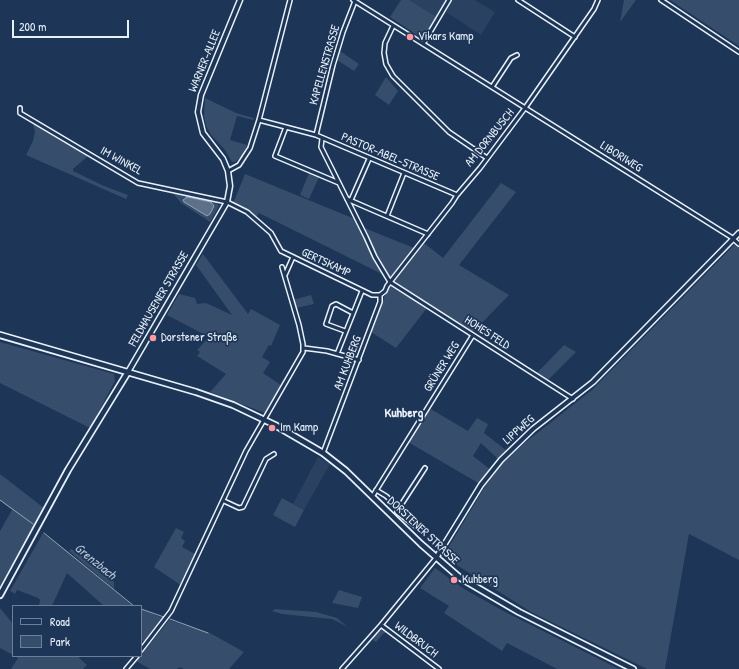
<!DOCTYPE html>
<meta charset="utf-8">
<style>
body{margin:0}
#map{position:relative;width:739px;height:669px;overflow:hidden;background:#1d3557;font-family:"Patrick Hand",sans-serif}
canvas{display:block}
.legend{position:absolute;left:12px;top:605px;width:130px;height:52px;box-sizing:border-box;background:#1d3557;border:1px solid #6e8097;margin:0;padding:5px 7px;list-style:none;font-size:12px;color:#e8f1f8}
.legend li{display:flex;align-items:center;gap:8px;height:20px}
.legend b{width:20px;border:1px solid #6e8097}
.scale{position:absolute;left:12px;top:20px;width:117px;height:18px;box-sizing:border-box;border:2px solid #e8f1f8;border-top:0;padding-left:5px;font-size:12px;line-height:14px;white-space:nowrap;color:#e8f1f8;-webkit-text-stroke:3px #1d3557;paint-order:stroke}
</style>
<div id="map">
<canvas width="739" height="669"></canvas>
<ul class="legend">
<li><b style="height:5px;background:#1d3557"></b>Road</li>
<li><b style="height:11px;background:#374d6c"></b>Park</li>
</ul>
<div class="scale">200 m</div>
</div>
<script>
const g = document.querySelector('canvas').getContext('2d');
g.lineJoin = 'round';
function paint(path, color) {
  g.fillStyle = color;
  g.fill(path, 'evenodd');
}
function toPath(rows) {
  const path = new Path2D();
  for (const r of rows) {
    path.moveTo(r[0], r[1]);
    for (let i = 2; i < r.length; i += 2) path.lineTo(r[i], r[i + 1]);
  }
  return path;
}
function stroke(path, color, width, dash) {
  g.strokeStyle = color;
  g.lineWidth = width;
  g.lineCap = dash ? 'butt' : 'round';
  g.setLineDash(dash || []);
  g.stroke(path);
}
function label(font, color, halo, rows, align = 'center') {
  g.font = font + ' "Patrick Hand",sans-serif';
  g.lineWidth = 3.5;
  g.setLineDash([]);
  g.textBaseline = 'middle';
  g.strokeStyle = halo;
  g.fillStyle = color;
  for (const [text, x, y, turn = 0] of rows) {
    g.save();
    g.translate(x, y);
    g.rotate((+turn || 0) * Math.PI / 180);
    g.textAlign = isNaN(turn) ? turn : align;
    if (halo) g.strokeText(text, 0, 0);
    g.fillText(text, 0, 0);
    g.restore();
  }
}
const built = toPath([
 [409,0,447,0,437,17],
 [452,0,475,0,495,12,481,35,446,12],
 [318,457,330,464,304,510,293,504]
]);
const green = toPath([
 [401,0,409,0,437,17,424,37,420,37,390,17],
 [624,0,636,0,620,22],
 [670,0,739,0,739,46],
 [340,51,359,64,354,71,337,60],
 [386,77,398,91,389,105,375,95],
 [205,98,236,113,254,118,253,120,237,116,230,140,247,145,242,156,235,162,232,162,225,150,211,135,206,126,204,116],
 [33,124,88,156,73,169,73,171,104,186,128,195,126,199,26,155,33,141,35,132],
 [309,173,319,177,309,199,300,195],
 [245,174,355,219,382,274,259,213,256,217,234,203,234,201],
 [501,183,516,192,459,265,509,295,474,331,471,331,394,283,394,281,424,243,443,258],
 [171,191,216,201,219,206,210,222,181,203],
 [362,227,414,248,391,277,387,276],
 [739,240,739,560,689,534,665,669,647,669,531,612,444,557,444,555,484,488,503,463,522,445,592,390],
 [203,254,248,314,251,309,280,325,271,346,269,345,262,357,270,362,263,373,281,385,265,413,210,392,226,374,197,356,200,352,197,350,209,337,167,315,179,294,195,298,197,304,206,303,232,315,196,265],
 [388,287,393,287,427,308,396,348,371,332],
 [311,295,314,304,296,308,293,300],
 [0,342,114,374,115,381,90,428,0,383],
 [564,345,576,352,548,380,537,373],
 [429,408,468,431,477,418,488,424,484,433,507,451,499,460,481,443,473,456,491,470,480,484,408,442],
 [0,474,44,508,0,586,0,531,12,510,0,501],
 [282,498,304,510,295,527,273,515],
 [176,528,184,532,181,538,185,541,182,547,197,555,182,586,154,567],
 [43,533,68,552,133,606,104,606,67,573,52,606,39,606,40,600,38,598,17,590,15,594,10,591],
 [71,549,81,554,88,551,114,582,114,589,69,551],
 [435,568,464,589,509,614,619,669,557,669,507,643,502,651,444,613,449,606,420,588],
 [339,590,362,597,358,608,332,603],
 [0,608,13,624,13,655,0,648],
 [141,609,163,618,145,643,141,639],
 [275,609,316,612,337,618,364,641,346,626,332,619,282,614,272,611],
 [169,620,210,633,244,652,229,669,184,669,180,667,177,669,150,669,136,661],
 [383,629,388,633,384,633,376,642,373,640,376,634],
 [14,656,77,656,87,665,83,669,11,669,18,658]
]);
const water = toPath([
 [187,197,211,202,214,206,210,214,207,216,184,202,183,200,187,197]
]);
const stream = toPath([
 [0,500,33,524],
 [44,533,134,606],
 [141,609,164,617],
 [170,619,208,633]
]);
const minor = toPath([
 [353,0,731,237,739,244],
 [518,0,575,37],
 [661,0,739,52],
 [393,26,385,43,384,53,386,64,393,76,449,132,487,158],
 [423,44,449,0],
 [492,87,511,58,517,55],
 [20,108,20,113,138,183,227,202,247,212,271,233,281,251],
 [259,120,316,135,457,195],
 [286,127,275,156,339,183],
 [316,135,333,65,343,32,355,1],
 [322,139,321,147,366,237,375,257,390,282,573,399],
 [228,171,239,165,250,148,259,120,290,0],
 [347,199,428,234],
 [351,200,369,159],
 [387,216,404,173],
 [281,251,372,295,380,295],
 [285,275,293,257],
 [345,331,326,324,332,306,336,304,353,313],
 [304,348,327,351,359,360],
 [337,354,362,291],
 [323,453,380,302,380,295,385,291,387,286,452,203,457,195,480,168,525,108,594,9,598,0],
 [376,490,386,496,399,508,397,512,419,529],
 [372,497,473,335],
 [224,501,239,508,243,507,266,459,274,454],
 [399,508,425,468],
 [381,625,439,669],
 [141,650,171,611,246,451,303,352,303,344,299,325,282,267],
 [126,669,137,656],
 [342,669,381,625,436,558]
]);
const tertiary = toPath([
 [128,372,227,202,230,186,228,171,223,159,203,133,198,112,201,95,240,0],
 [436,558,481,485,501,460,533,429,593,382,739,233]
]);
const secondary = toPath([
 [0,335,196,392,233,405,275,425,323,453,346,471,421,544,459,577,519,612,633,669],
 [0,595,68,470,128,372]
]);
const markers = [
 [410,37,4,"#ff9aa2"],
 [153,338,4,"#ff9aa2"],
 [272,428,4,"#ff9aa2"],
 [454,580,4,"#ff9aa2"]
];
const poiNames = [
 ["Vikars Kamp",418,37],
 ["Dorstener Straße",161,338],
 ["Im Kamp",280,428],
 ["Kuhberg",462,580]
];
const streetNames = [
 ["WARNER-ALLEE",205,61,-68],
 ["KAPELLENSTRASSE",325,65,-74],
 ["AM DORNBUSCH",490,138,-51],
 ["PASTOR-ABEL-STRASSE",390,157,23],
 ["LIBORIWEG",621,157,32],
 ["IM WINKEL",121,161,29],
 ["GERTSKAMP",326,263,25],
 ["FELDHAUSENER STRASSE",159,299,-60],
 ["HOHES FELD",487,333,33],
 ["AM KUHBERG",348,363,-69],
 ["GRÜNER WEG",442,367,-58],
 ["LIPPWEG",519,430,-42],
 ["DORSTENER STRASSE",423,531,43],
 ["WILDBRUCH",416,640,37]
];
const neighbourhoodNames = [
 ["Kuhberg",404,414]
];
const waterNames = [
 ["Grenzbach",95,562,39]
];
paint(built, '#2a4162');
paint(green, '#374d6c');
paint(water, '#5d7089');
stroke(water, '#95a4b5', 1);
stroke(stream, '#95a4b5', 1);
stroke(minor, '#e8f1f8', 6);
stroke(tertiary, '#e8f1f8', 7);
stroke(secondary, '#e8f1f8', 8);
stroke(minor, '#1d3557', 3);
stroke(tertiary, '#1d3557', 4);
stroke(secondary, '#1d3557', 4.5);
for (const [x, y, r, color] of markers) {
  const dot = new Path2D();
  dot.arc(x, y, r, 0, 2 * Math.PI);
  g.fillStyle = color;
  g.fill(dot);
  stroke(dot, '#1d3557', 1.5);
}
label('12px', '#e8f1f8', '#1d3557', poiNames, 'left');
label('12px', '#e8f1f8', '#1d3557', streetNames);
label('bold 13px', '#e8f1f8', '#1d3557', neighbourhoodNames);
label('italic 13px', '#b7c4d1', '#1d3557', waterNames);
</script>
